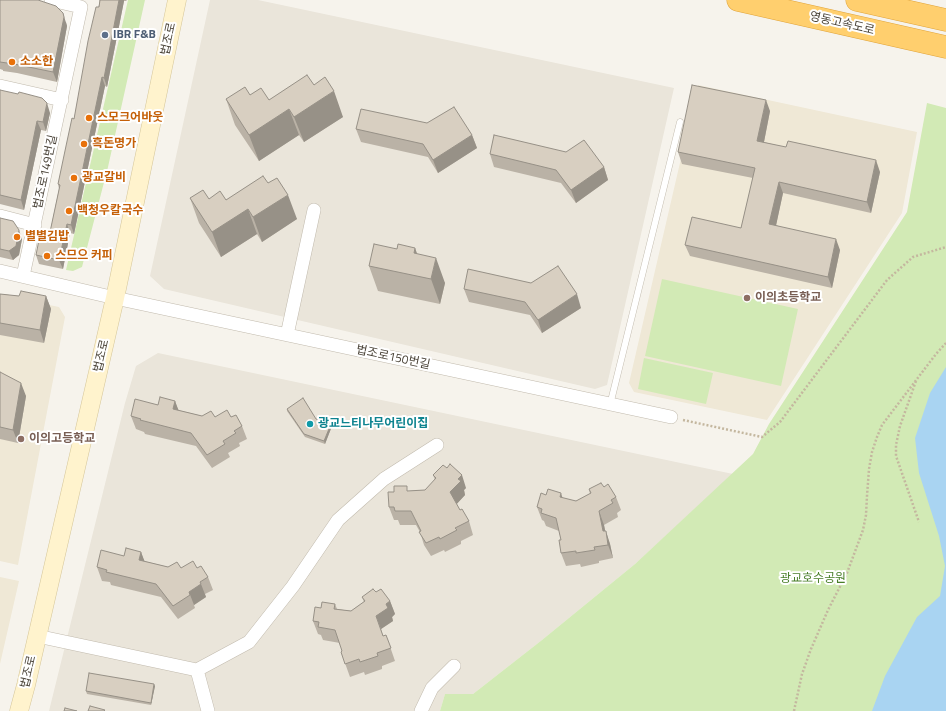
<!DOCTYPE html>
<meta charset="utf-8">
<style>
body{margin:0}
canvas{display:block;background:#f6f3ec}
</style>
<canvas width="946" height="711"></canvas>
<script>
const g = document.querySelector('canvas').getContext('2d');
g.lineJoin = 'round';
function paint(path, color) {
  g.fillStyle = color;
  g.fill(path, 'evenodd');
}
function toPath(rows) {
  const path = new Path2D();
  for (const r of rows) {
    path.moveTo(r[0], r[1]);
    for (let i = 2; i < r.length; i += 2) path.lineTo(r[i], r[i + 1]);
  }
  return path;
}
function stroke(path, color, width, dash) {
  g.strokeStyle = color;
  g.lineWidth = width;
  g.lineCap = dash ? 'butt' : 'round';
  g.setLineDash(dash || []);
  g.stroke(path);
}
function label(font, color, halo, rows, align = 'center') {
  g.font = font + ' "Titillium Web","Noto Sans KR",sans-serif';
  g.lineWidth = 4;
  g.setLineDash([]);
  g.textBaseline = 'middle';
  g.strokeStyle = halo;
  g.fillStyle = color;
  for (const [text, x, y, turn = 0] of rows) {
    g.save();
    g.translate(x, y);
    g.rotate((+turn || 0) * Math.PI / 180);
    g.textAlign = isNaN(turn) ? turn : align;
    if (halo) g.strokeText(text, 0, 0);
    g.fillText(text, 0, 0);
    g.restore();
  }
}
const residential = toPath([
 [210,0,258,0,674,88,607,385,595,389,164,289,150,276],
 [158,353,733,474,635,564,542,640,473,694,445,694,440,711,49,711,125,403,136,366]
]);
const education = toPath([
 [698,85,917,132,902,213,767,420,634,392,629,383],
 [0,295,59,307,65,317,18,565,0,561],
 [0,577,19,581,0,664]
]);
const green = toPath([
 [128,0,145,0,108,167,82,267,73,271,66,270],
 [927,103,946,108,946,711,440,711,445,694,473,694,542,640,635,564,753,454,769,424,907,212],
 [662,279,798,309,781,386,645,356],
 [644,358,713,373,706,404,638,389]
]);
const water = toPath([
 [946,367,946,711,872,711,885,676,917,617,940,596,945,566,939,536,919,473,915,438,930,393]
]);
const path = toPath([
 [916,381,900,426,896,445,896,456,919,522],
 [683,420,762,437,780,422,887,280,913,257,946,247],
 [794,711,802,674,811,649,828,610,847,573,863,530,866,515,867,496,869,469,872,452,877,437,882,425,936,354,946,343]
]);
const lane = toPath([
 [610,405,680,122]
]);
const street = toPath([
 [0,86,62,100],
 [0,216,35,225],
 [0,271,115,298,671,417],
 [23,276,81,7,51,0],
 [287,335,314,210],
 [37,636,197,670,208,711],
 [197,670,249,642,293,586,338,520,384,479,437,445],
 [421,711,432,688,454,666]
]);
const secondary = toPath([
 [19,711,26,685,115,298,177,0]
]);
const highway = toPath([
 [738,0,946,47],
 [857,0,946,20]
]);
const wall = toPath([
 [0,0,66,22,67,26,57,82,17,73,3,71,3,70,0,69],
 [100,0,127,0,126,1,124,1,107,87,105,86,74,234,70,233,63,269,39,264,36,255,50,232,59,189,58,184,74,119],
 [314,85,343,117,304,142,299,135,259,161,235,125,226,99,250,95,269,100],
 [0,90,50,113,46,131,41,130,24,210,0,204],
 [770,111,764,142,880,172,871,213,783,193,776,225,840,250,832,288,690,256,685,245,741,228,753,178,682,164,678,152],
 [356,129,472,135,477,148,438,173,428,157,361,142],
 [490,154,604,167,608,180,576,203,561,183,494,167],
 [268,183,297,219,262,242,257,234,221,257,199,223,190,198,226,200],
 [0,221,22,239,19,255,13,260,0,257],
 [415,248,417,254,445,283,440,304,378,291,369,266,397,249],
 [464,289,581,308,542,333,530,315,469,302],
 [0,294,19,296,46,296,51,309,44,343,0,335],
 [0,372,26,396,18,443,0,439],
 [175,401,178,410,202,416,215,417,231,417,242,426,247,439,239,443,240,446,228,453,230,457,212,468,196,446,145,434,144,432,136,429,131,416,158,405],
 [287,409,316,419,332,426,325,444,305,437,287,411],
 [433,475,466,488,464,490,465,495,456,504,460,510,469,521,473,535,461,541,461,544,445,552,444,550,431,556,424,545,420,532,416,525,400,525,398,520,394,520,389,507,394,492,425,490,435,480],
 [604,487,616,497,621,510,617,513,618,517,604,525,605,531,610,544,613,558,599,561,599,563,581,567,580,564,566,566,561,553,561,540,559,531,546,526,544,521,542,520,537,507,546,495,576,501,590,494,589,489],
 [141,552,144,561,168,567,181,568,197,568,208,577,213,590,205,594,206,597,194,605,195,608,178,619,161,597,111,585,110,582,102,581,97,567,124,556],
 [376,592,390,601,395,614,392,617,393,621,381,629,383,636,386,635,395,661,382,666,382,669,365,675,364,672,350,677,341,652,342,651,340,643,323,640,321,635,318,634,313,621,321,608,335,604,337,609,351,611,364,602,362,597],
 [155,686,151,705,87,694,86,691]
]);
const shadedWall = toPath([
 [119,0,124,0,124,1,107,87,104,78],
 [63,13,67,26,57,82,53,72],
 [102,77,105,86,74,234,71,225],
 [334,91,343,117,304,142,294,117],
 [766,100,770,111,762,152,757,141],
 [47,103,50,113,46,131,43,122],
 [289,109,299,135,259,161,249,135],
 [37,121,41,130,24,210,21,200],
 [472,135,477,148,438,173,433,160],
 [876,160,880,172,871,213,867,202],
 [604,167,608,180,576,203,571,190],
 [779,182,783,193,774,235,769,224],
 [288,195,297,219,262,242,253,217],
 [248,209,257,234,221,257,212,232],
 [67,224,70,233,63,269,59,260],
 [19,230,22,239,19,255,13,260,9,251],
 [836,239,840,250,832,288,828,277],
 [415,248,424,273,423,278,414,253],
 [436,258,445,283,440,304,431,279],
 [577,294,581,308,542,333,538,320],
 [46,296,51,309,44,343,40,330],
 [21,383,26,396,18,443,13,430],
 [175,401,180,414,173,409],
 [331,424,332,426,325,444,324,441],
 [462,475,466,488,464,490,465,495,455,506,450,492,458,479],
 [561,493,565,506,560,497],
 [599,511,604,525,608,545,603,531],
 [606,531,610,544,613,558,608,545],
 [141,552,146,565,139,560],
 [201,584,206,597,194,605,189,592],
 [390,601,395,614,392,617,393,621,381,629,376,616,386,604],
 [154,684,155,686,151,705,151,703]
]);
const building = toPath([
 [0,0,38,0,56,6,63,13,64,17,53,72,14,64,0,62,0,0],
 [100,0,119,0,104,78,102,77,71,225,67,224,59,260,36,255,41,230,50,232,60,185,58,184,66,146,72,118,74,119,88,41,96,7,99,7,100,0],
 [307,75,314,85,325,77,334,91,294,117,289,109,249,135,226,99,245,87,250,95,261,88,269,100,307,75],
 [692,85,766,100,757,141,786,147,788,141,876,160,867,202,779,182,769,224,836,239,828,277,685,245,692,217,741,228,755,168,678,152,692,85],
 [0,90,18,94,19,92,42,98,47,103,43,122,37,121,21,200,0,195,0,90],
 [454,107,472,135,433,160,423,144,356,129,361,109,427,123,454,107],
 [494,135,566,152,584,140,604,167,571,190,556,170,490,154,494,135],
 [263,176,268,183,277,178,288,195,253,217,248,209,212,232,190,198,203,190,209,199,220,191,226,200,263,176],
 [0,218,13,221,19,230,16,246,9,251,0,249,0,218],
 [374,244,397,249,398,244,415,248,414,253,436,258,431,279,369,266,374,244],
 [558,266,577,294,538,320,525,302,464,289,468,269,531,283,558,266],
 [21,291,46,296,40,330,0,323,0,294,19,296,21,291],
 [0,372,21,383,13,430,0,427,0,372],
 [160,397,175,401,173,409,202,416,211,411,215,417,227,410,231,417,236,415,242,426,234,431,236,433,223,441,225,444,207,455,191,433,140,420,141,419,131,416,135,399,158,405,160,397],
 [303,398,316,419,331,424,324,441,304,434,287,409,303,398],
 [450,464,462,475,458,479,461,481,450,492,460,510,462,509,469,521,455,528,457,530,440,539,439,537,426,543,419,532,421,531,411,511,395,511,394,507,389,507,388,492,394,492,394,486,407,486,407,491,425,490,436,478,433,475,443,465,447,468,450,464],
 [601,483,604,487,608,484,616,497,611,500,613,503,599,511,603,531,606,531,608,545,594,547,595,550,576,553,576,551,561,553,559,540,561,540,556,518,541,513,542,509,537,507,541,493,546,495,548,489,561,493,560,497,576,501,591,493,589,489,601,483],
 [126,548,141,552,139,560,168,567,177,562,181,568,193,561,197,568,201,566,208,577,200,582,201,584,189,592,190,595,173,606,156,584,106,572,107,570,97,567,101,550,124,556,126,548],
 [373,589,376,592,381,589,390,601,386,604,388,608,376,616,383,636,386,635,391,648,377,653,378,656,360,662,359,659,345,664,341,652,342,651,335,630,318,627,319,622,313,621,315,607,321,608,322,602,335,604,334,609,351,611,365,601,362,597,373,589],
 [89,673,154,684,151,703,86,691,89,673],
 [90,706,105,710,104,711,88,711,90,706],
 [65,708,77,711,64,711,65,708]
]);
const markers = [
 [105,35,4,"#5c6f8a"],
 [12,62,4,"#e8710a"],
 [89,118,4,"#e8710a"],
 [84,144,4,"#e8710a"],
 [74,178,4,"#e8710a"],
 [69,211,4,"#e8710a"],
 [17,237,4,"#e8710a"],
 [47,256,4,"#e8710a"],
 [747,298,4,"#8d6e63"],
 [310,424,4,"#0f9aa8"],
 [21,439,4,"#8d6e63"]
];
const streetNames = [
 ["영동고속도로",842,24,13],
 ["법조로",169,39,-78],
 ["법조로149번길",46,172,-78],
 ["법조로",102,356,-77],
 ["법조로150번길",393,358,12],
 ["법조로",29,672,-77]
];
const serviceNames = [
 ["IBR F&B",113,35]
];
const foodNames = [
 ["소소한",20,62],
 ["스모크어바웃",97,118],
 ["흑돈명가",92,144],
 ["광교갈비",82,178],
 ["백청우칼국수",77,211],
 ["별별김밥",25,237],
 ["스므으 커피",55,256]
];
const educationNames = [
 ["이의초등학교",755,298],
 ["이의고등학교",29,439]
];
const cultureNames = [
 ["광교느티나무어린이집",318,424]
];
const parkNames = [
 ["광교호수공원",813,579]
];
paint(residential, '#eae5da');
paint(education, '#efe8d6');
paint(green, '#d2eab5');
paint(water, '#a9d4f2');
stroke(lane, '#c2bbae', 7);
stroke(street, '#c2bbae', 14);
stroke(secondary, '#d6c79b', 19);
stroke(highway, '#e0a43c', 23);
stroke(path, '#c4b79f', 2.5, [2, 2]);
stroke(lane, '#fff', 6);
stroke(street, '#fff', 13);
stroke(secondary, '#fff3cd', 18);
stroke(highway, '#ffcf6e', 22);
paint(wall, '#bab2a6');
paint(shadedWall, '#979187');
paint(building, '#d8cfc1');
stroke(building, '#979187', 1);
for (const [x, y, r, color] of markers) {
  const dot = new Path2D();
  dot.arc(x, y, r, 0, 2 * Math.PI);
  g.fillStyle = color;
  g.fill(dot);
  stroke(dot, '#fff', 1.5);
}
label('12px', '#4b4439', '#fff', streetNames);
label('bold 12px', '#4e5e75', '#fff', serviceNames, 'left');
label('bold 12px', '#c56008', '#fff', foodNames, 'left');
label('bold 12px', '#785e54', '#fff', educationNames, 'left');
label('bold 12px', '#0d838f', '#fff', cultureNames, 'left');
label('12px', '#4a7f2a', '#fff', parkNames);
</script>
